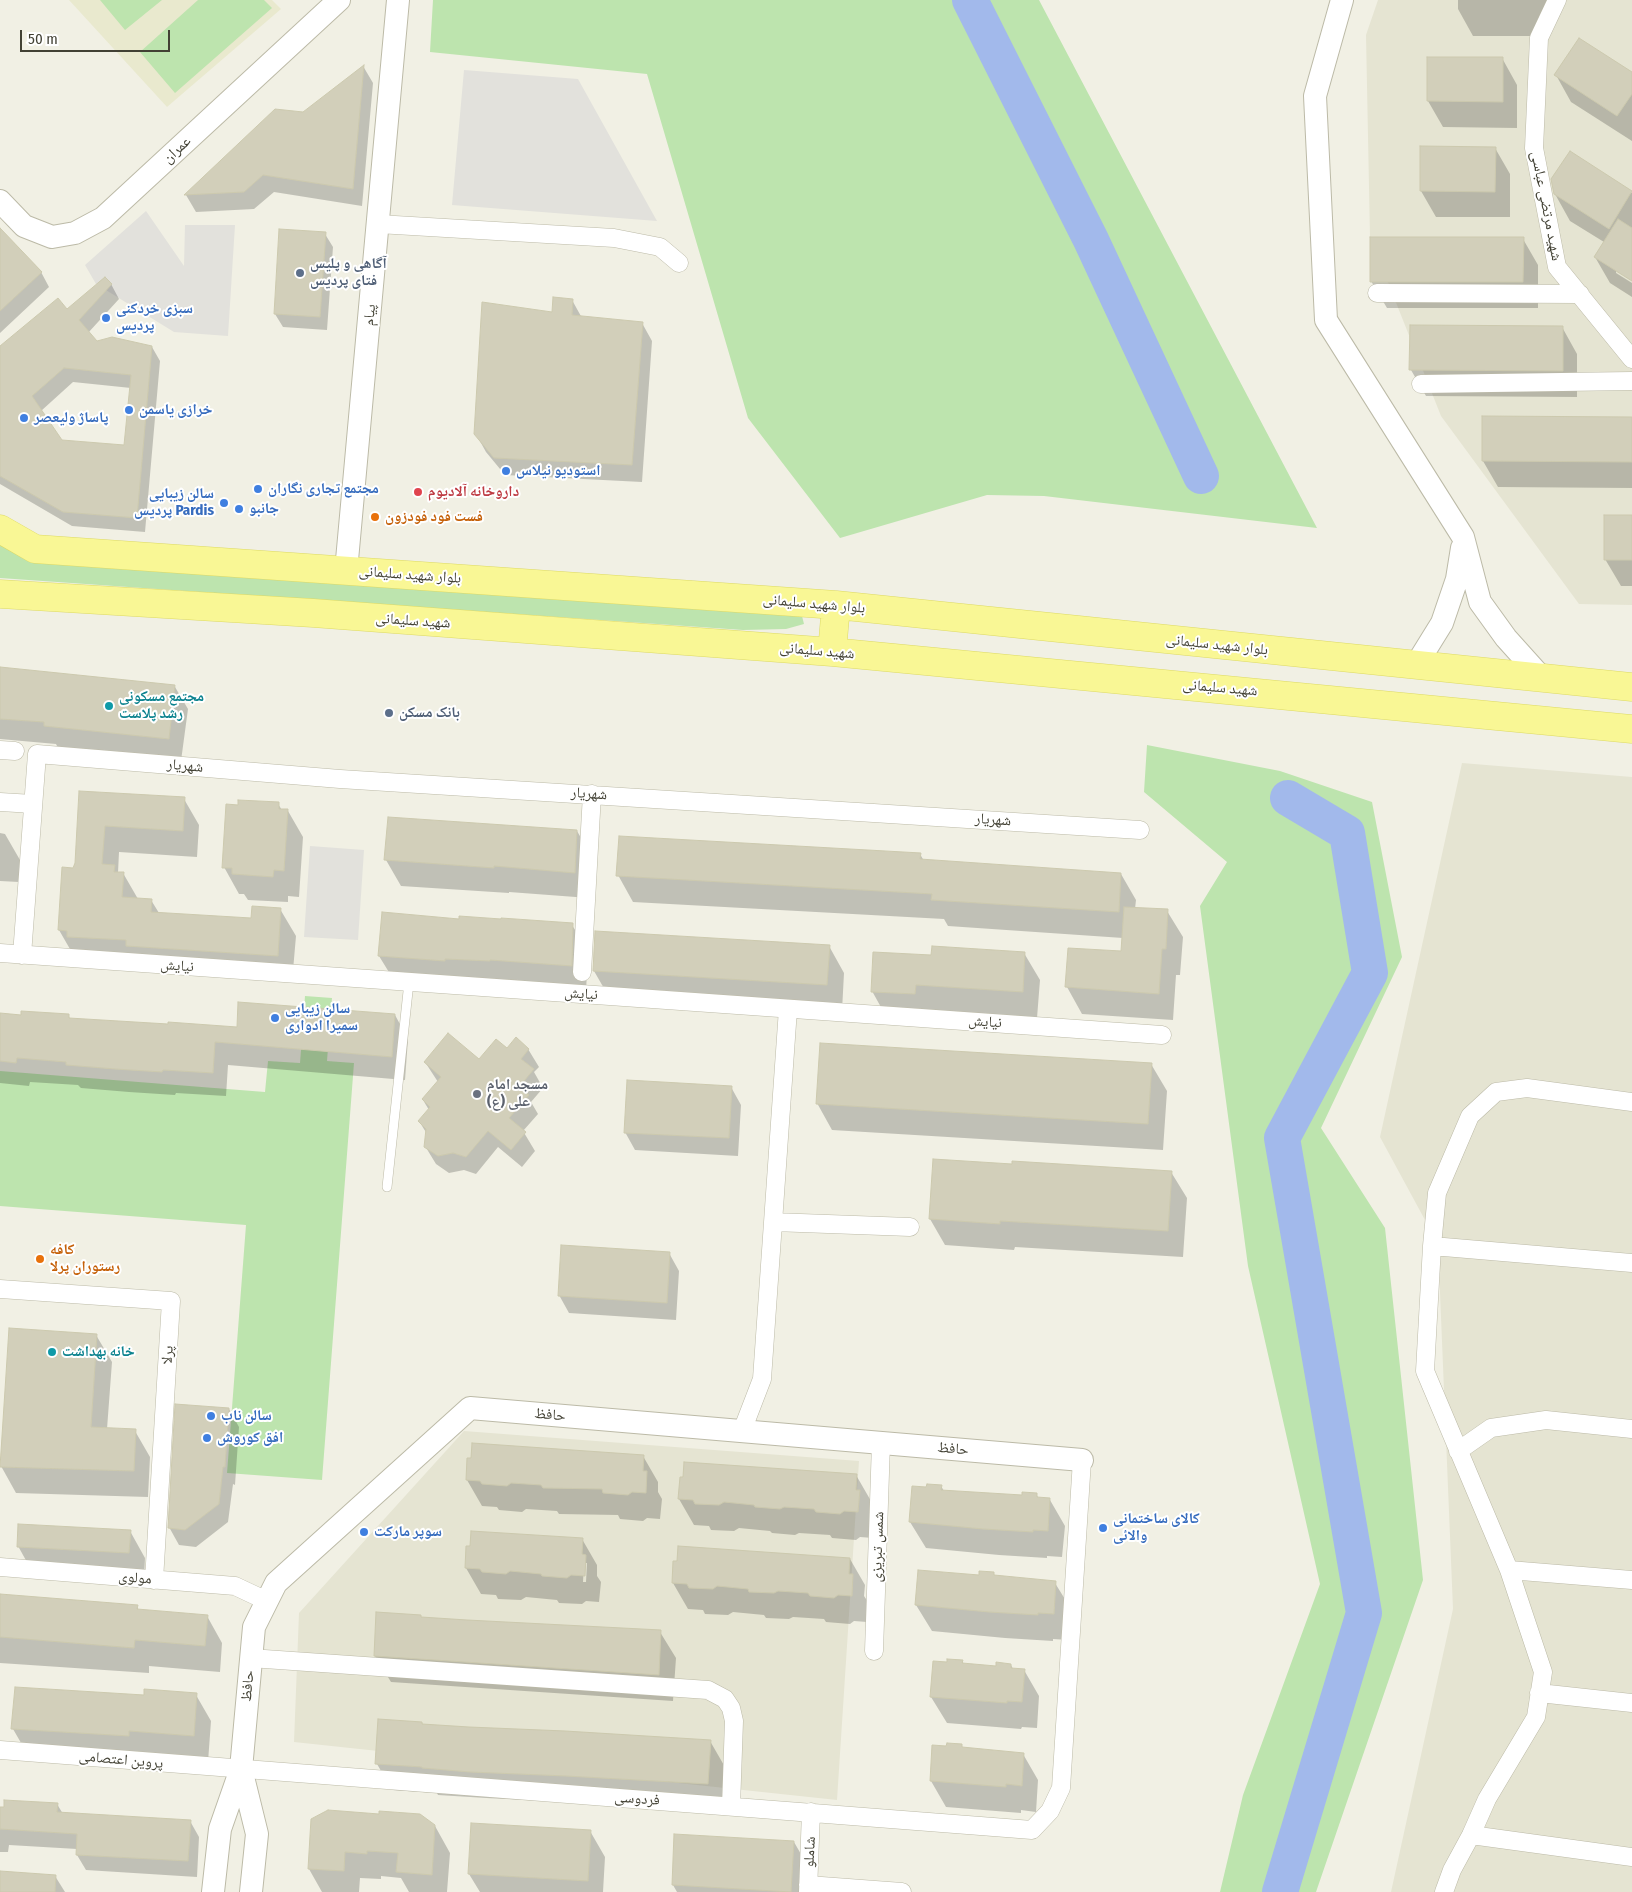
<!DOCTYPE html>
<meta charset="utf-8">
<style>
body{margin:0}
#map{position:relative;width:1632px;height:1892px;overflow:hidden;background:#f1f0e4;font-family:"Fira Sans Condensed",sans-serif}
canvas{display:block}
.scale{position:absolute;left:20px;top:30px;width:150px;height:22px;box-sizing:border-box;border:2px solid #424134;border-top:0;padding-left:6px;font-size:15px;line-height:18px;white-space:nowrap;color:#424134;-webkit-text-stroke:4px #fff;paint-order:stroke}
</style>
<div id="map">
<canvas width="1632" height="1892"></canvas>
<div class="scale">50 m</div>
</div>
<script>
const g = document.querySelector('canvas').getContext('2d');
g.lineJoin = 'round';
function paint(path, color) {
  g.fillStyle = color;
  g.fill(path, 'evenodd');
}
function toPath(rows) {
  const path = new Path2D();
  for (const r of rows) {
    path.moveTo(r[0], r[1]);
    for (let i = 2; i < r.length; i += 2) path.lineTo(r[i], r[i + 1]);
  }
  return path;
}
function stroke(path, color, width, dash) {
  g.strokeStyle = color;
  g.lineWidth = width;
  g.lineCap = dash ? 'butt' : 'round';
  g.setLineDash(dash || []);
  g.stroke(path);
}
function label(font, color, halo, rows, align = 'center') {
  g.font = font + ' "Fira Sans Condensed","Noto Naskh Arabic",sans-serif';
  g.lineWidth = 4;
  g.setLineDash([]);
  g.textBaseline = 'middle';
  g.strokeStyle = halo;
  g.fillStyle = color;
  for (const [text, x, y, turn = 0] of rows) {
    g.save();
    g.translate(x, y);
    g.rotate((+turn || 0) * Math.PI / 180);
    g.textAlign = isNaN(turn) ? turn : align;
    if (halo) g.strokeText(text, 0, 0);
    g.fillText(text, 0, 0);
    g.restore();
  }
}
const residential = toPath([
 [1378,0,1632,0,1632,605,1579,604,1441,416,1370,237,1366,35],
 [1462,763,1632,777,1632,1892,1391,1892,1453,1609,1438,1244,1380,1137],
 [464,1431,859,1461,837,1800,294,1742,299,1613]
]);
const education = toPath([
 [69,0,272,0,281,9,167,107]
]);
const green = toPath([
 [100,0,162,0,125,30],
 [198,0,264,0,272,8,175,93,140,52],
 [433,0,1039,0,1317,528,1044,496,987,495,840,538,748,418,647,74,430,52],
 [0,538,802,616,804,624,786,629,743,630,0,578],
 [1147,745,1280,771,1372,802,1402,957,1321,1128,1385,1228,1423,1580,1316,1892,1220,1892,1243,1795,1320,1584,1248,1266,1200,906,1227,862,1144,792],
 [305,996,332,998,327,1061,354,1063,322,1480,227,1473,246,1225,0,1206,0,1071,265,1092,268,1061,300,1063]
]);
const parking = toPath([
 [464,70,578,79,657,221,452,205],
 [146,211,184,266,185,225,235,225,228,336,174,332,96,284,85,265],
 [310,846,364,850,358,940,304,937]
]);
const shadow = toPath([
 [1458,0,1547,0,1547,36,1473,36,1458,9],
 [1429,58,1502,58,1517,85,1517,128,1443,127,1428,101],
 [363,66,373,83,362,206,274,192,254,209,196,212,186,195,276,111,304,113],
 [1632,74,1632,141,1571,102,1556,75],
 [1495,148,1510,174,1510,217,1436,217,1421,191],
 [1570,153,1632,193,1632,280,1616,270,1616,273,1632,283,1632,297,1610,283,1595,257,1604,242,1570,221,1555,194],
 [325,234,333,247,327,330,283,327,275,314],
 [1523,239,1538,265,1538,308,1387,308,1371,281],
 [0,243,41,272,49,287,0,333],
 [111,284,119,299,88,333,97,342,152,347,160,361,145,532,72,526,0,484,0,348],
 [73,382,131,388,125,446,61,442,41,411],
 [572,300,582,318,642,323,652,341,642,482,505,475,486,452,476,434,553,314],
 [1562,327,1577,354,1577,397,1426,396,1411,370],
 [1632,419,1632,488,1498,487,1483,461],
 [1632,516,1632,586,1621,586,1605,559],
 [0,668,175,687,188,709,181,761,58,748,56,744,0,739],
 [80,792,184,799,199,825,197,857,119,852,118,873,123,873,138,899,151,900,159,913,252,920,280,909,296,936,292,982,74,956,59,930,76,863],
 [278,804,282,810,288,811,303,837,299,897,288,896,288,902,248,900,244,894,239,894,224,867],
 [577,831,592,857,589,898,509,892,509,893,401,886,386,860],
 [0,833,5,834,20,860,19,882,0,881],
 [920,854,924,861,1121,874,1136,900,1135,909,1167,911,1183,937,1180,975,1176,975,1173,1020,1082,1014,1067,987,1069,949,1122,952,1123,938,948,926,944,919,633,902,618,875],
 [460,920,572,925,588,951,586,992,395,982,379,956],
 [829,946,844,973,842,1011,609,997,594,971],
 [1024,953,1040,980,1037,1018,887,1018,872,991,932,957],
 [0,1015,68,1015,70,1019,238,1028,395,1015,408,1039,405,1080,228,1065,226,1096,176,1093,175,1095,129,1092,81,1088,78,1085,30,1082,29,1086,0,1083],
 [528,1049,539,1067,534,1072,543,1088,531,1102,538,1114,523,1131,535,1151,522,1167,498,1147,476,1174,464,1170,449,1173,436,1164,425,1146,427,1134,419,1121,429,1110,423,1100,438,1082,425,1062,480,1060,507,1050],
 [1151,1064,1167,1091,1163,1150,832,1130,817,1103],
 [731,1087,741,1105,738,1156,635,1150,625,1132],
 [1013,1166,1171,1172,1187,1198,1183,1257,1015,1247,1014,1250,945,1245,930,1219],
 [669,1253,679,1271,676,1320,569,1313,559,1295],
 [96,1335,112,1362,107,1429,135,1431,150,1457,148,1497,16,1493,1,1466],
 [229,1409,239,1427,235,1485,233,1484,228,1522,196,1547,179,1545,169,1527],
 [643,1456,658,1482,658,1492,662,1499,660,1519,647,1518,643,1521,620,1519,618,1515,559,1514,557,1511,526,1509,522,1512,499,1510,497,1507,482,1506,467,1480],
 [856,1475,871,1501,873,1538,860,1537,856,1540,832,1538,830,1535,799,1533,795,1535,772,1533,770,1531,739,1528,734,1531,711,1530,709,1526,694,1525,679,1499],
 [941,1486,944,1491,1023,1497,1036,1494,1039,1499,1050,1500,1065,1526,1062,1557,1047,1556,1047,1558,999,1555,926,1548,910,1522],
 [130,1531,145,1558,144,1579,33,1573,18,1546],
 [582,1539,597,1565,597,1576,601,1582,599,1602,586,1601,582,1604,559,1603,557,1600,526,1597,521,1600,498,1599,496,1595,481,1594,466,1568],
 [584,1563,587,1563,586,1582,583,1582],
 [850,1559,865,1585,864,1596,868,1602,867,1622,854,1621,850,1624,826,1622,824,1619,793,1617,789,1619,766,1618,764,1615,733,1612,728,1615,705,1614,703,1610,688,1609,673,1583],
 [995,1577,1055,1583,1071,1609,1068,1640,1053,1639,1053,1641,1005,1638,932,1631,916,1605],
 [0,1596,137,1606,139,1611,207,1616,222,1643,220,1672,149,1666,149,1673,0,1663],
 [420,1616,422,1618,660,1632,676,1658,673,1701,391,1682,375,1656],
 [962,1661,964,1664,997,1667,1011,1665,1013,1669,1024,1670,1039,1696,1037,1728,1022,1727,1021,1729,947,1723,931,1697,948,1664],
 [196,1695,211,1721,208,1762,28,1755,13,1729,145,1696],
 [422,1723,423,1725,710,1741,725,1767,723,1810,486,1798,438,1795,437,1793,392,1790,377,1764],
 [961,1745,963,1749,1023,1754,1038,1780,1036,1812,1021,1810,1021,1813,946,1807,931,1781,947,1747],
 [57,1804,63,1814,190,1821,199,1837,197,1877,86,1870,77,1855,77,1849,9,1845,8,1852,0,1852,0,1808],
 [313,1820,435,1826,450,1853,447,1892,409,1892,401,1878,381,1876,381,1879,360,1878,359,1892,322,1892,309,1869],
 [472,1825,590,1831,605,1857,603,1892,480,1892,469,1874],
 [794,1842,809,1868,807,1892,677,1892,673,1885],
 [55,1876,65,1892,0,1892,0,1880]
]);
const river = toPath([
 [970,0,1091,240,1201,476],
 [1280,1892,1364,1613,1282,1138,1370,973,1347,833,1288,798]
]);
const building = toPath([
 [1579,38,1632,72,1632,94,1617,116,1554,75,1579,38],
 [1427,57,1503,57,1503,102,1427,101,1427,57],
 [364,65,353,189,263,175,244,192,184,195,275,109,303,112,364,65],
 [1420,146,1496,147,1495,192,1420,191,1420,146],
 [1570,151,1632,191,1609,229,1554,194,1551,179,1570,151],
 [1618,219,1632,228,1632,281,1594,257,1618,219],
 [0,228,42,272,0,311,0,228],
 [279,229,326,232,320,317,274,314,279,229],
 [1370,237,1524,237,1523,282,1370,282,1370,237],
 [105,277,112,284,79,320,97,341,112,337,152,346,137,518,63,512,0,476,0,346,58,298,67,309,105,277],
 [64,368,131,375,124,445,62,440,32,396,64,368],
 [553,297,573,299,572,315,643,322,632,465,494,458,474,434,482,302,552,312,553,297],
 [1410,325,1563,326,1563,371,1409,370,1410,325],
 [1482,416,1632,417,1632,462,1482,461,1482,416],
 [1604,515,1632,515,1632,560,1604,560,1604,515],
 [0,667,175,685,169,739,44,726,44,722,0,719,0,667],
 [79,791,185,797,183,831,105,826,102,864,115,865,114,872,124,872,122,897,152,899,151,912,251,918,252,906,281,908,278,956,126,946,126,940,67,937,67,931,58,930,62,867,73,868,75,863,79,791],
 [238,800,279,802,279,809,288,809,284,871,274,870,273,877,232,874,232,868,222,868,226,804,238,805,238,800],
 [388,817,577,830,575,873,494,866,494,868,384,860,388,817],
 [619,836,921,853,920,859,1121,873,1119,912,931,900,932,894,616,876,619,836],
 [1124,907,1168,909,1166,949,1162,949,1159,994,1065,987,1068,948,1121,951,1124,907],
 [382,912,459,919,459,916,501,919,501,918,573,923,572,966,490,960,490,961,445,959,445,961,378,956,382,912],
 [595,931,830,945,827,985,593,971,595,931],
 [932,946,1025,952,1023,992,916,985,915,994,871,992,873,952,931,955,932,946],
 [238,1002,395,1014,392,1057,215,1042,213,1073,163,1070,162,1072,115,1069,66,1065,66,1062,17,1058,16,1063,0,1061,0,1013,21,1015,21,1011,69,1014,69,1018,168,1024,168,1022,237,1027,238,1002],
 [448,1033,479,1059,496,1039,507,1048,516,1037,529,1049,521,1059,534,1069,519,1087,529,1095,509,1118,526,1132,511,1150,488,1131,466,1157,453,1153,438,1156,424,1147,426,1129,418,1121,430,1107,422,1099,441,1077,424,1062,448,1033],
 [820,1043,1152,1063,1148,1124,816,1104,820,1043],
 [627,1080,732,1086,729,1138,624,1133,627,1080],
 [933,1159,1012,1164,1012,1161,1172,1171,1168,1231,1000,1221,1000,1224,929,1219,933,1159],
 [561,1245,670,1252,667,1303,558,1296,561,1245],
 [9,1328,97,1334,91,1427,136,1429,134,1471,0,1467,9,1328],
 [175,1404,229,1408,225,1467,223,1467,219,1504,185,1530,168,1528,175,1404],
 [472,1443,644,1455,643,1471,647,1471,646,1493,632,1492,628,1495,603,1493,602,1489,543,1488,541,1485,511,1483,507,1486,482,1484,480,1481,466,1480,467,1458,471,1458,472,1443],
 [684,1462,857,1474,856,1490,860,1490,858,1512,844,1511,840,1514,816,1512,814,1509,784,1507,780,1509,755,1507,754,1505,724,1502,719,1505,695,1504,693,1500,678,1499,680,1477,683,1477,684,1462],
 [927,1484,942,1485,941,1490,1022,1495,1022,1492,1037,1493,1037,1497,1050,1498,1048,1531,1033,1530,1033,1532,983,1529,909,1522,912,1486,926,1487,927,1484],
 [18,1524,131,1530,129,1553,17,1547,18,1524],
 [471,1531,583,1538,582,1554,586,1555,585,1576,571,1575,567,1578,542,1576,541,1574,510,1571,506,1574,482,1572,480,1569,465,1568,466,1546,470,1546,471,1531],
 [678,1546,850,1558,849,1574,853,1574,852,1596,838,1595,834,1598,810,1596,808,1593,778,1591,774,1593,749,1592,748,1589,717,1586,713,1589,689,1588,687,1584,672,1583,673,1561,677,1561,678,1546],
 [918,1570,979,1575,979,1571,994,1572,994,1575,1056,1581,1054,1614,1038,1613,1038,1615,989,1612,915,1605,918,1570],
 [0,1594,138,1605,137,1609,208,1615,205,1646,135,1640,134,1648,0,1637,0,1594],
 [376,1612,421,1615,421,1617,467,1620,661,1630,659,1675,374,1656,376,1612],
 [947,1659,963,1660,962,1663,996,1666,996,1662,1011,1664,1011,1668,1025,1669,1022,1702,1007,1701,1007,1703,930,1697,933,1661,947,1662,947,1659],
 [15,1687,144,1695,144,1689,197,1693,194,1736,129,1731,129,1736,11,1729,15,1687],
 [378,1719,422,1722,422,1724,469,1727,565,1731,711,1740,708,1784,566,1776,470,1772,422,1768,422,1767,375,1764,378,1719],
 [947,1743,962,1744,962,1747,1024,1753,1022,1786,1006,1784,1006,1787,930,1781,932,1745,946,1746,947,1743],
 [4,1800,58,1803,57,1812,191,1820,188,1861,76,1855,77,1834,0,1829,0,1807,4,1807,4,1800],
 [328,1810,379,1814,379,1811,420,1814,435,1825,432,1875,396,1872,398,1853,367,1851,367,1854,345,1852,344,1871,308,1869,311,1819,328,1810],
 [471,1823,591,1830,588,1881,468,1874,471,1823],
 [674,1834,794,1841,791,1892,672,1885,674,1834],
 [0,1871,56,1875,55,1892,0,1892,0,1871]
]);
const service = toPath([
 [387,1187,409,982]
]);
const minor = toPath([
 [1557,0,1539,38,1534,148,1557,267,1632,359],
 [378,224,614,238,660,247,679,263],
 [1377,293,1580,294],
 [1421,384,1632,381],
 [0,750,15,751],
 [0,802,33,804],
 [0,953,1162,1035],
 [22,955,37,754,340,779,1140,830],
 [582,972,592,794],
 [773,1222,910,1227],
 [1432,1246,1632,1263],
 [0,1289,171,1301,154,1580],
 [742,1431,762,1379,788,1009],
 [1458,1451,1491,1428,1546,1420,1632,1429],
 [0,1567,235,1586,267,1601],
 [1509,1570,1632,1580],
 [874,1651,881,1443],
 [250,1658,708,1690,725,1699,731,1708,734,1721,731,1806],
 [1539,1693,1632,1703],
 [0,1750,1032,1830,1050,1811,1061,1788,1082,1460],
 [1471,1835,1632,1857],
 [808,1885,902,1892],
 [808,1892,811,1812],
 [1444,1892,1452,1870,1471,1835,1487,1799,1536,1717,1543,1672,1509,1570,1425,1371,1432,1246,1437,1193,1470,1116,1496,1092,1527,1088,1632,1102]
]);
const tertiary = toPath([
 [1342,0,1315,96,1326,320,1463,537,1480,602,1506,638,1542,678],
 [0,201,24,226,52,237,75,233,103,218,339,0],
 [346,571,398,0],
 [1416,665,1442,623,1457,579,1462,548],
 [241,1769,257,1834,251,1892],
 [213,1892,220,1829,241,1769,254,1627,276,1583,470,1408,1082,1460]
]);
const primary = toPath([
 [0,529,35,549,836,605,1632,687],
 [0,594,313,613,832,652,1632,729],
 [832,652,836,605]
]);
const markers = [
 [300,273,5,"#5c6f8a"],
 [106,318,5,"#3f7fe0"],
 [129,410,5,"#3f7fe0"],
 [24,418,5,"#3f7fe0"],
 [506,471,5,"#3f7fe0"],
 [258,489,5,"#3f7fe0"],
 [418,492,5,"#e0444e"],
 [224,503,5,"#3f7fe0"],
 [239,509,5,"#3f7fe0"],
 [375,517,5,"#e8710a"],
 [109,706,5,"#0f9aa8"],
 [389,713,5,"#5c6f8a"],
 [275,1018,5,"#3f7fe0"],
 [477,1094,5,"#6b7280"],
 [40,1259,5,"#e8710a"],
 [52,1352,5,"#0f9aa8"],
 [211,1416,5,"#3f7fe0"],
 [207,1438,5,"#3f7fe0"],
 [1103,1528,5,"#3f7fe0"],
 [364,1532,5,"#3f7fe0"]
];
const streetNames = [
 ["عمران",177,150,-43],
 ["شهید مرتضی عباسی",1546,206,79],
 ["پیام",370,315,-85],
 ["بلوار شهید سلیمانی",410,575,4],
 ["بلوار شهید سلیمانی",814,604,5],
 ["شهید سلیمانی",413,621,4],
 ["بلوار شهید سلیمانی",1217,645,6],
 ["شهید سلیمانی",817,651,5],
 ["شهید سلیمانی",1220,688,5],
 ["شهریار",185,766,5],
 ["شهریار",589,794,4],
 ["شهریار",993,820,4],
 ["نیایش",177,966,4],
 ["نیایش",581,994,4],
 ["نیایش",985,1022,4],
 ["پرلا",168,1355,-86],
 ["حافظ",550,1415,5],
 ["حافظ",953,1449,5],
 ["شمس تبریزی",878,1547,-88],
 ["مولوی",135,1578,5],
 ["حافظ",248,1686,-85],
 ["پروین اعتصامی",121,1760,5],
 ["فردوسی",637,1799,4],
 ["شاملو",810,1852,-87]
];
const serviceNames = [
 ["آگاهی و پلیس",310,264],
 ["فتای پردیس",310,281],
 ["بانک مسکن",399,713]
];
const shopNames = [
 ["سبزی خردکنی",116,309],
 ["پردیس",116,326],
 ["خرازی یاسمن",139,410],
 ["پاساژ ولیعصر",34,418],
 ["استودیو نیلاس",516,471],
 ["مجتمع تجاری نگاران",268,489],
 ["سالن زیبایی",214,494,"right"],
 ["پردیس Pardis",214,511,"right"],
 ["جانبو",249,509],
 ["سالن زیبایی",285,1009],
 ["سمیرا ادواری",285,1026],
 ["سالن ناب",221,1416],
 ["افق کوروش",217,1438],
 ["کالای ساختمانی",1113,1519],
 ["والائی",1113,1536],
 ["سوپر مارکت",374,1532]
];
const healthNames = [
 ["داروخانه آلادیوم",428,492]
];
const foodNames = [
 ["فست فود فودزون",385,517],
 ["کافه",50,1250],
 ["رستوران پرلا",50,1267]
];
const cultureNames = [
 ["مجتمع مسکونی",119,697],
 ["رشد پلاست",119,714],
 ["خانه بهداشت",62,1352]
];
const worshipNames = [
 ["مسجد امام",487,1085],
 ["علی (ع)",487,1102]
];
paint(residential, '#e5e4d2');
paint(education, '#e9e9ce');
paint(green, '#bde4ae');
paint(parking, '#e2e1dc');
paint(shadow, '#0003');
stroke(river, '#a2b9eb', 36);
paint(building, '#d2cfba');
stroke(building, '#ccc9ae', 1);
stroke(service, '#bcbaa7', 10);
stroke(minor, '#bcbaa7', 19);
stroke(tertiary, '#bcbaa7', 24);
stroke(primary, '#dcd966', 29);
stroke(service, '#fff', 9);
stroke(minor, '#fff', 18);
stroke(tertiary, '#fff', 22);
stroke(primary, '#f9f795', 28);
for (const [x, y, r, color] of markers) {
  const dot = new Path2D();
  dot.arc(x, y, r, 0, 2 * Math.PI);
  g.fillStyle = color;
  g.fill(dot);
  stroke(dot, '#fff', 2);
}
label('15px', '#424134', '#fff', streetNames);
label('bold 15px', '#4e5e75', '#fff', serviceNames, 'left');
label('bold 15px', '#366cbe', '#fff', shopNames, 'left');
label('bold 15px', '#be3a42', '#fff', healthNames, 'left');
label('bold 15px', '#c56008', '#fff', foodNames, 'left');
label('bold 15px', '#0d838f', '#fff', cultureNames, 'left');
label('bold 15px', '#5b616d', '#fff', worshipNames, 'left');
</script>
